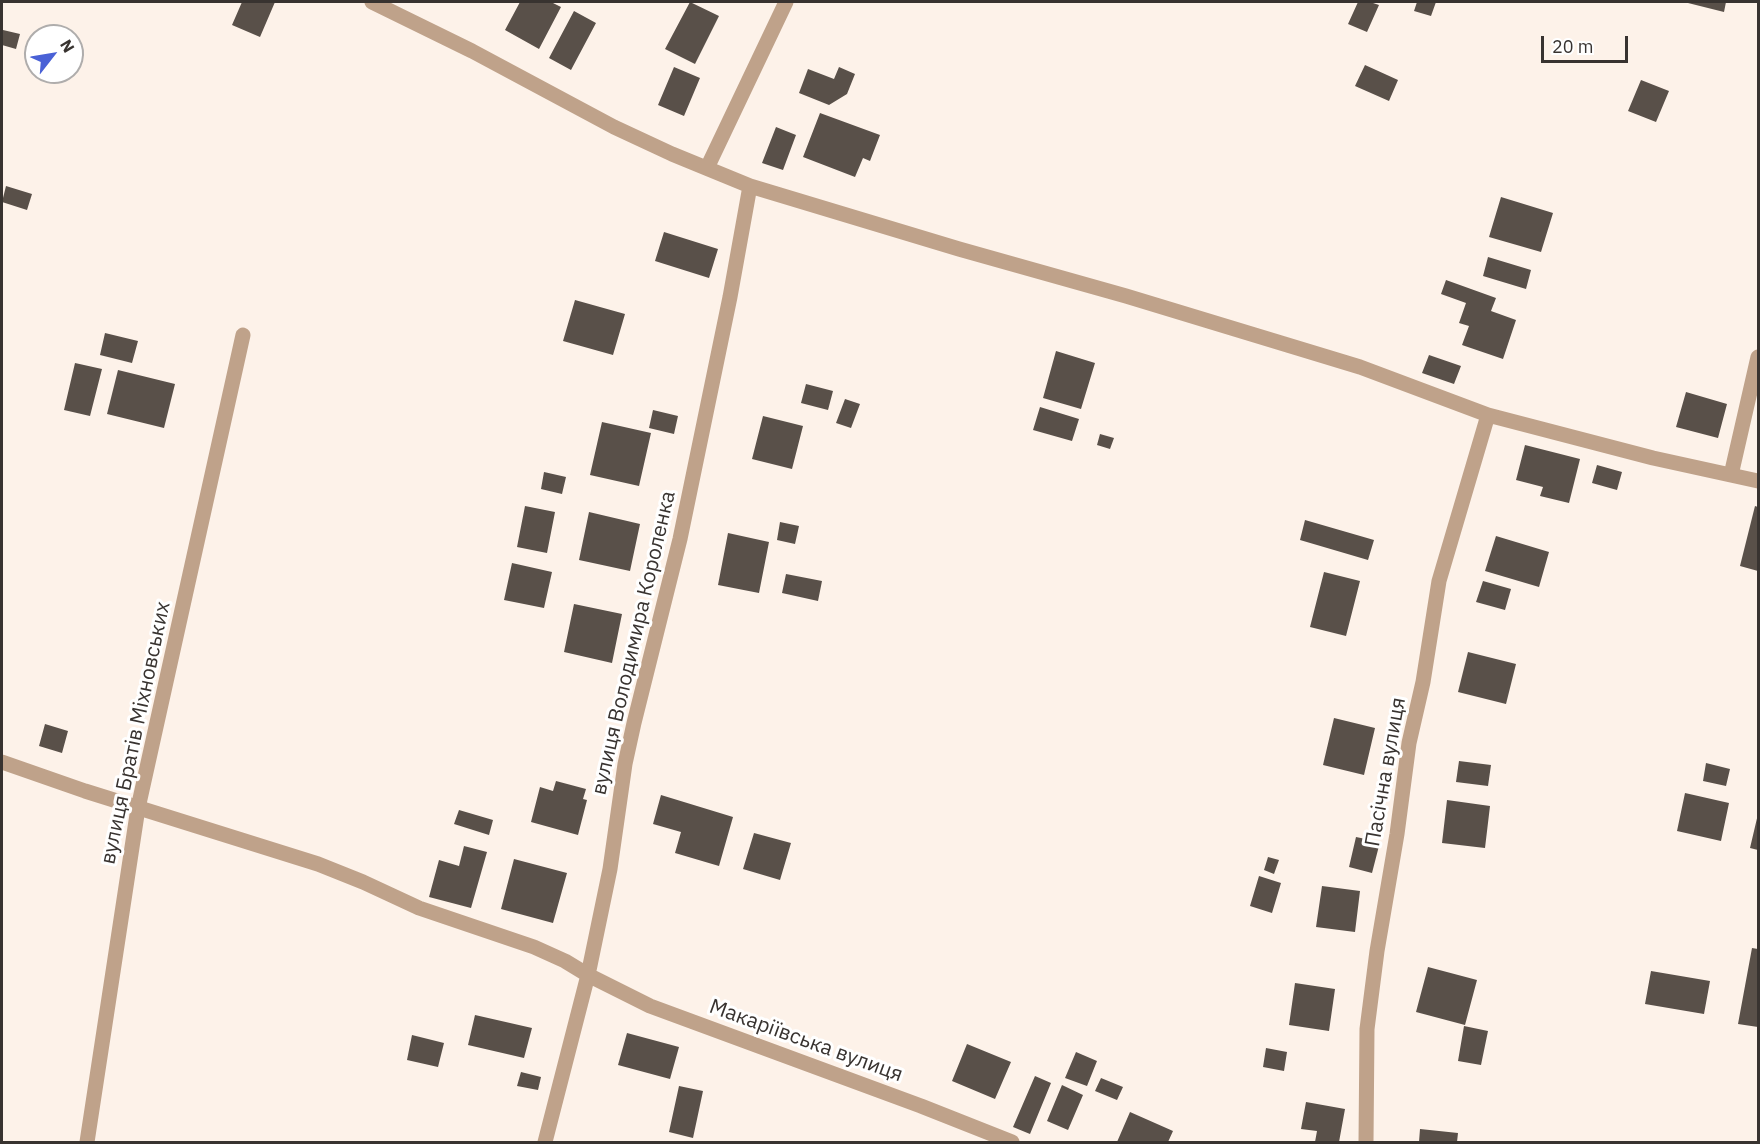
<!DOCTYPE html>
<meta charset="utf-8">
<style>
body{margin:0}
#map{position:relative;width:1760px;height:1144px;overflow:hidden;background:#fdf2e9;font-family:"IBM Plex Sans",sans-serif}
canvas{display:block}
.frame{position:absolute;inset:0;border:3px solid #383330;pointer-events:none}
.north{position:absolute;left:24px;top:24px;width:60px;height:60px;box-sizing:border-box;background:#fff;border:2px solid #afadac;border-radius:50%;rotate:59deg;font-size:16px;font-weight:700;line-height:24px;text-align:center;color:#383330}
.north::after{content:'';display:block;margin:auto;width:21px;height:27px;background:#4a61d6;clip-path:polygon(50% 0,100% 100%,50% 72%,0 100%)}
.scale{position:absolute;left:1541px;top:36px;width:87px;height:27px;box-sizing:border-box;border:3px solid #383330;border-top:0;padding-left:8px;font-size:18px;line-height:21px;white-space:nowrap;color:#383330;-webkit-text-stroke:4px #fff;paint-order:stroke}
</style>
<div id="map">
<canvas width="1760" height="1144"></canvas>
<div class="frame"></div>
<div class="north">N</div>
<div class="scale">20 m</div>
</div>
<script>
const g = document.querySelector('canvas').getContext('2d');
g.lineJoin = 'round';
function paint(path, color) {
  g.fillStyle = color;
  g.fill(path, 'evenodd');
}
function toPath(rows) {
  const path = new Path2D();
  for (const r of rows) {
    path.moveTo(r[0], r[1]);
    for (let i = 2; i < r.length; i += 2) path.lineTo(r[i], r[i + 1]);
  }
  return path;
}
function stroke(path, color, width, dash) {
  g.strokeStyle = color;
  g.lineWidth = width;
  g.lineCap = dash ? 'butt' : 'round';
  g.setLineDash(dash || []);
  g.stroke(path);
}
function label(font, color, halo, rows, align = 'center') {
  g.font = font + ' "IBM Plex Sans",sans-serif';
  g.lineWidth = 6;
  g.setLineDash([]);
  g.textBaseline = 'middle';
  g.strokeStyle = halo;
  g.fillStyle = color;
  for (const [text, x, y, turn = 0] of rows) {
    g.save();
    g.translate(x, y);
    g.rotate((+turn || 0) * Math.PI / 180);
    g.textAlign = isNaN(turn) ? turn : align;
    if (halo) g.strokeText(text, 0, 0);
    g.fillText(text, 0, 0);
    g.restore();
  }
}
const building = toPath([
 [242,2,275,2,260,37,232,25],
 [520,2,551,2,561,7,539,49,505,30],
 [690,2,719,16,695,64,665,49],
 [1358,2,1370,2,1379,5,1367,32,1348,24],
 [1417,2,1436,2,1431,16,1414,11],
 [1684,2,1726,2,1724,12],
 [574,11,596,23,571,70,549,58],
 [3,30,20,34,16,49,2,45],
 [1365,65,1398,80,1389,101,1355,86],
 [674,67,700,78,684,116,658,105],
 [839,67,855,74,847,94,829,105,799,93,808,69,834,79],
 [1641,80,1669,91,1656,122,1628,111],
 [820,113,880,135,870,161,863,158,855,177,803,157],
 [776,127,796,135,783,170,762,163],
 [6,186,32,194,27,210,2,202],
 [1501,197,1553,213,1541,252,1489,237],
 [664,232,718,249,709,278,655,261],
 [1488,257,1531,270,1526,289,1483,276],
 [1446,280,1496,298,1491,311,1516,320,1503,359,1462,345,1469,326,1459,323,1466,303,1441,294],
 [575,300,625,314,613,355,563,341],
 [105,333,138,341,132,363,100,355],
 [1056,351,1095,363,1081,409,1043,398],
 [1429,355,1461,366,1454,384,1422,373],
 [75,363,102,369,90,416,64,410],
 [118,370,175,384,164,428,107,414],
 [806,384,833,391,828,410,801,403],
 [1686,392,1727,404,1718,438,1676,427],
 [845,399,860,404,851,428,836,423],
 [1040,407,1079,419,1072,441,1033,430],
 [653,410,678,416,674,434,649,428],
 [763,416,803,426,792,469,752,459],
 [602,422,651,433,639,486,590,475],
 [1100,434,1114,438,1110,449,1097,445],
 [1525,445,1580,459,1569,503,1540,496,1543,487,1516,480],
 [1597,465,1622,472,1617,490,1592,483],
 [544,472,566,477,562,494,541,489],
 [525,506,555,512,547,553,517,547],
 [1755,506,1758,507,1758,571,1740,566],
 [589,512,640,524,630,571,579,560],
 [1305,520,1374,540,1368,560,1300,540],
 [780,522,799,526,795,544,777,540],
 [728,533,769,542,759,593,718,585],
 [1496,536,1549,552,1539,587,1485,571],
 [512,563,552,572,544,608,504,600],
 [1324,572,1360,581,1346,636,1310,627],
 [786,574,822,581,818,601,782,593],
 [1483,581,1511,589,1505,610,1476,602],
 [574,604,622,614,612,663,564,652],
 [1468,652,1516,664,1506,704,1458,692],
 [1334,718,1375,728,1364,775,1323,765],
 [45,724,68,731,62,753,39,746],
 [1459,761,1491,765,1488,786,1456,782],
 [1706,763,1730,769,1726,786,1703,781],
 [556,781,586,789,583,799,587,800,578,835,531,822,540,787,553,791],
 [1685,793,1729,803,1721,841,1677,831],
 [661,795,733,817,719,866,675,853,681,832,653,824],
 [1447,800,1490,806,1485,848,1442,843],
 [459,810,493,820,489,835,454,824],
 [1758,814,1758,850,1750,848],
 [754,833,791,843,780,880,743,869],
 [1356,837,1380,842,1372,873,1349,867],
 [464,846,487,852,471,908,429,897,439,860,459,866],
 [1268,857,1279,860,1274,874,1264,870],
 [514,859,567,873,553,923,501,909],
 [1259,876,1281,883,1272,913,1250,906],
 [1322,886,1360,891,1355,932,1316,927],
 [1752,948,1758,949,1758,1027,1738,1024],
 [1428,967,1477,980,1465,1025,1416,1012],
 [1651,971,1710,981,1704,1014,1645,1004],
 [1295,983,1335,989,1329,1031,1289,1025],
 [475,1015,532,1028,524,1058,468,1045],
 [1464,1026,1488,1031,1481,1065,1458,1061],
 [627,1033,679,1047,670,1079,618,1065],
 [412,1035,444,1043,438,1067,407,1060],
 [967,1044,1011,1062,995,1099,952,1081],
 [1266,1048,1287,1052,1284,1071,1263,1067],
 [1076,1052,1097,1061,1087,1086,1065,1078],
 [521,1072,541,1077,538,1090,517,1086],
 [1035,1076,1051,1083,1030,1134,1013,1127],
 [1101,1078,1123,1087,1117,1100,1095,1091],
 [1062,1085,1083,1095,1068,1130,1047,1121],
 [679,1086,703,1091,693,1138,669,1132],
 [1306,1102,1345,1109,1339,1142,1315,1142,1317,1131,1301,1129],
 [1130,1112,1173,1131,1168,1142,1117,1142],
 [1420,1129,1458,1133,1457,1142,1419,1142]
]);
const minor = toPath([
 [372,2,472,51,614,127,672,154,750,186,959,249,1126,296,1360,367,1488,415,1653,458,1758,481],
 [707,168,786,2],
 [1731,475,1758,357],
 [2,762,85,791,318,864,363,882,419,908,534,947,565,961,588,975,650,1006,921,1106,1012,1142],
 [87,1142,138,808,243,335],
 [545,1142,588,975,610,869,625,764,634,723,680,539,730,297,750,186],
 [1366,1142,1367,1029,1377,951,1397,834,1409,743,1423,682,1439,581,1488,415]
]);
const streetNames = [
 ["вулиця Володимира Короленка",634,643,-77],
 ["вулиця Братів Міхновських",136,733,-78],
 ["Пасічна вулиця",1386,772,-80],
 ["Макаріївська вулиця",806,1041,20]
];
paint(building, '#595049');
stroke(minor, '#bfa28a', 15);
label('21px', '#383330', '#fff', streetNames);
</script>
